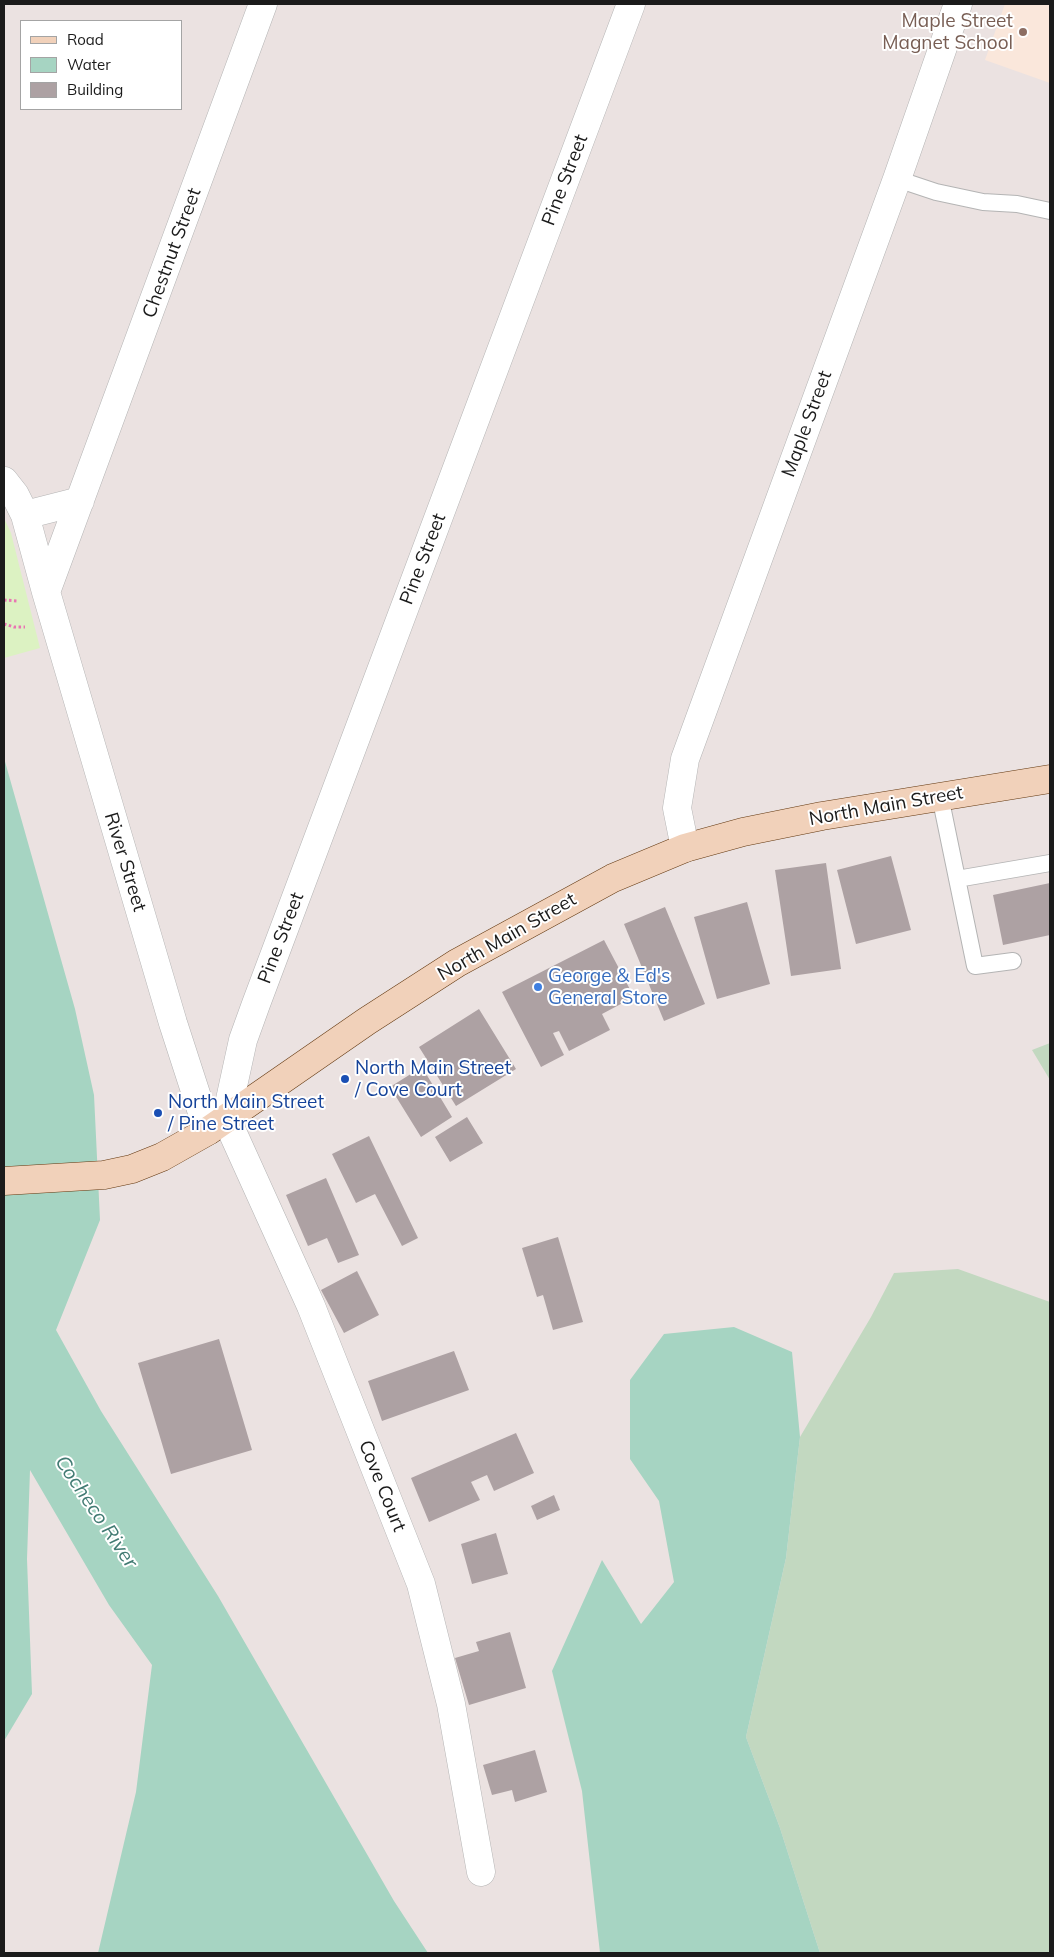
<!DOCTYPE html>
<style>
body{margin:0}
#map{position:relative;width:1054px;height:1957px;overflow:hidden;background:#ebe2e1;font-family:Mulish,sans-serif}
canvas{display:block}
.frame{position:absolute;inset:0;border:5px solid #1b1b1b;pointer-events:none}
.legend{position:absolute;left:20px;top:20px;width:162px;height:90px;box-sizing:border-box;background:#fff;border:1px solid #a4a4a4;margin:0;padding:6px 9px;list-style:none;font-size:15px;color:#1b1b1b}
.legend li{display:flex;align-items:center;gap:10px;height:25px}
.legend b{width:25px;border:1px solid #a4a4a4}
</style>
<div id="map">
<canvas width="1054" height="1957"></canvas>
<div class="frame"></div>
<ul class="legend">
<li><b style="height:6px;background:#f1d1ba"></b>Road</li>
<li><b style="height:14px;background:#a6d4c2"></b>Water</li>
<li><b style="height:14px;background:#ada1a3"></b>Building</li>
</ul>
</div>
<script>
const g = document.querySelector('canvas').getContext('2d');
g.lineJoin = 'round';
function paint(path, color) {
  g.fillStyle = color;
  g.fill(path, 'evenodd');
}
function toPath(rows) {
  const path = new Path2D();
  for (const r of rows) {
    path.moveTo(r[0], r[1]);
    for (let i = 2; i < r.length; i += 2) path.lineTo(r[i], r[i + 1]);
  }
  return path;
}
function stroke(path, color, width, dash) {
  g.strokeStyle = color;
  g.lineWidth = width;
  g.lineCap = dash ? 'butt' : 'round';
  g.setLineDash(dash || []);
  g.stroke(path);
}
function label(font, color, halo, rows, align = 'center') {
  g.font = font + ' Mulish,sans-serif';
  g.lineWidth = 4;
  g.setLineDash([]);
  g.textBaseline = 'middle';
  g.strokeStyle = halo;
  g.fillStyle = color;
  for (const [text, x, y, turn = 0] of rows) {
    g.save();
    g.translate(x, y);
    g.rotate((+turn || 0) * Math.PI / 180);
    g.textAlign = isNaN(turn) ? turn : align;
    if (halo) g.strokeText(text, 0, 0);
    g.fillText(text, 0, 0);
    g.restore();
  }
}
const education = toPath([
 [1005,4,1050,4,1050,83,985,60]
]);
const wetland = toPath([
 [1050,1043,1050,1080,1032,1050],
 [958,1269,1050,1302,1050,1953,820,1953,780,1828,746,1737,786,1558,800,1437,871,1317,894,1273]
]);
const park = toPath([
 [4,518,11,533,40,648,4,658]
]);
const water = toPath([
 [4,758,75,1009,94,1095,100,1220,56,1330,101,1411,218,1596,394,1901,428,1953,98,1953,136,1792,152,1665,109,1605,30,1470,27,1559,32,1694,4,1741],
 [734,1327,792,1352,800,1437,786,1558,746,1737,780,1828,820,1953,600,1953,582,1791,552,1671,602,1560,641,1624,674,1582,659,1501,630,1459,630,1380,664,1334]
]);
const building = toPath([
 [891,856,911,930,856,944,837,870],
 [826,863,841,969,791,976,775,870],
 [1050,883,1050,935,1003,945,993,895],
 [747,902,770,984,717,999,694,917],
 [665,907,705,1004,664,1021,624,924],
 [604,940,634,997,602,1014,610,1030,569,1051,559,1031,553,1033,564,1055,541,1067,502,992],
 [479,1009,516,1069,456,1106,419,1047],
 [422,1067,452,1117,421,1137,390,1087],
 [467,1117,483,1143,450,1162,435,1137],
 [369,1136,418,1238,402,1246,375,1194,356,1203,332,1154],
 [326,1178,359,1255,338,1263,327,1238,308,1246,286,1195],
 [558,1237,583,1322,553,1330,543,1295,537,1297,522,1248],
 [357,1271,379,1315,344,1333,321,1290],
 [219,1339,252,1450,171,1474,138,1363],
 [454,1351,469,1390,382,1421,368,1381],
 [516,1433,534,1473,494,1491,487,1475,471,1482,480,1500,429,1522,411,1478],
 [554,1495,560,1510,537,1520,531,1506],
 [496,1533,508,1574,472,1584,461,1544],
 [510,1632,526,1688,469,1705,455,1658,479,1651,476,1642],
 [535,1750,547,1792,515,1802,512,1790,492,1795,483,1765]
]);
const path = toPath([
 [4,600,18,601],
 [4,624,14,627,25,627]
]);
const lane = toPath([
 [897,179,936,192,983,202,1017,204,1050,211],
 [940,796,975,966,1013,961],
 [957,879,1050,863]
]);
const street = toPath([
 [4,481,15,495,25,515,80,501],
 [25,515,46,592],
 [685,848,677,808,685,759,897,179,958,4],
 [208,1131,173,1023,46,592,263,4],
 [481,1872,451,1704,421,1584,311,1306,226,1118,243,1040,256,1004,631,4]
]);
const secondary = toPath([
 [4,1181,104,1175,132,1169,162,1157,208,1131,367,1021,457,963,613,878,685,848,743,832,822,816,1050,779]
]);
const markers = [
 [1023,32,5,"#8d6e63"],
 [538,987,5,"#3f7fe0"],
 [345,1079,5,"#1a4fb4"],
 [158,1113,5,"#1a4fb4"]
];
const educationNames = [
 ["Maple Street",1013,21],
 ["Magnet School",1013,43]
];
const streetNames = [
 ["Pine Street",565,180,-69],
 ["Chestnut Street",172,253,-70],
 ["Maple Street",807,424,-70],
 ["Pine Street",423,559,-69],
 ["North Main Street",886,806,-10],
 ["River Street",125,862,73],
 ["North Main Street",507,937,-30],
 ["Pine Street",281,938,-69],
 ["Cove Court",382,1486,68]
];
const shopNames = [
 ["George & Ed's",548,976],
 ["General Store",548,998]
];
const transitNames = [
 ["North Main Street",355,1068],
 ["/ Cove Court",355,1090],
 ["North Main Street",168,1102],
 ["/ Pine Street",168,1124]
];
const waterNames = [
 ["Cocheco River",96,1512,56]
];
paint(education, '#fae7db');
paint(wetland, '#c2d8c0');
paint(park, '#dcf2c2');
paint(water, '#a6d4c2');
paint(building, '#ada1a3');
stroke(lane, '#b4b4b4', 18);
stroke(street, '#b4b4b4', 29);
stroke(secondary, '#633810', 29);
stroke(path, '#e975b2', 3, [2.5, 2.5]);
stroke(lane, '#fff', 16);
stroke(street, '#fff', 28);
stroke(secondary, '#f1d1ba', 28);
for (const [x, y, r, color] of markers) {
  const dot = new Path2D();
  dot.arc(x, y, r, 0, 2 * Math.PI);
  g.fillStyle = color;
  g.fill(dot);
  stroke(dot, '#fff', 2);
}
label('19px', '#785e54', '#fff', educationNames, 'right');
label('19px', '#1b1b1b', '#fff', streetNames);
label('19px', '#366cbe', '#fff', shopNames, 'left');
label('19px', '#164399', '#fff', transitNames, 'left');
label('italic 20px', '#427b73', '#fff', waterNames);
</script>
